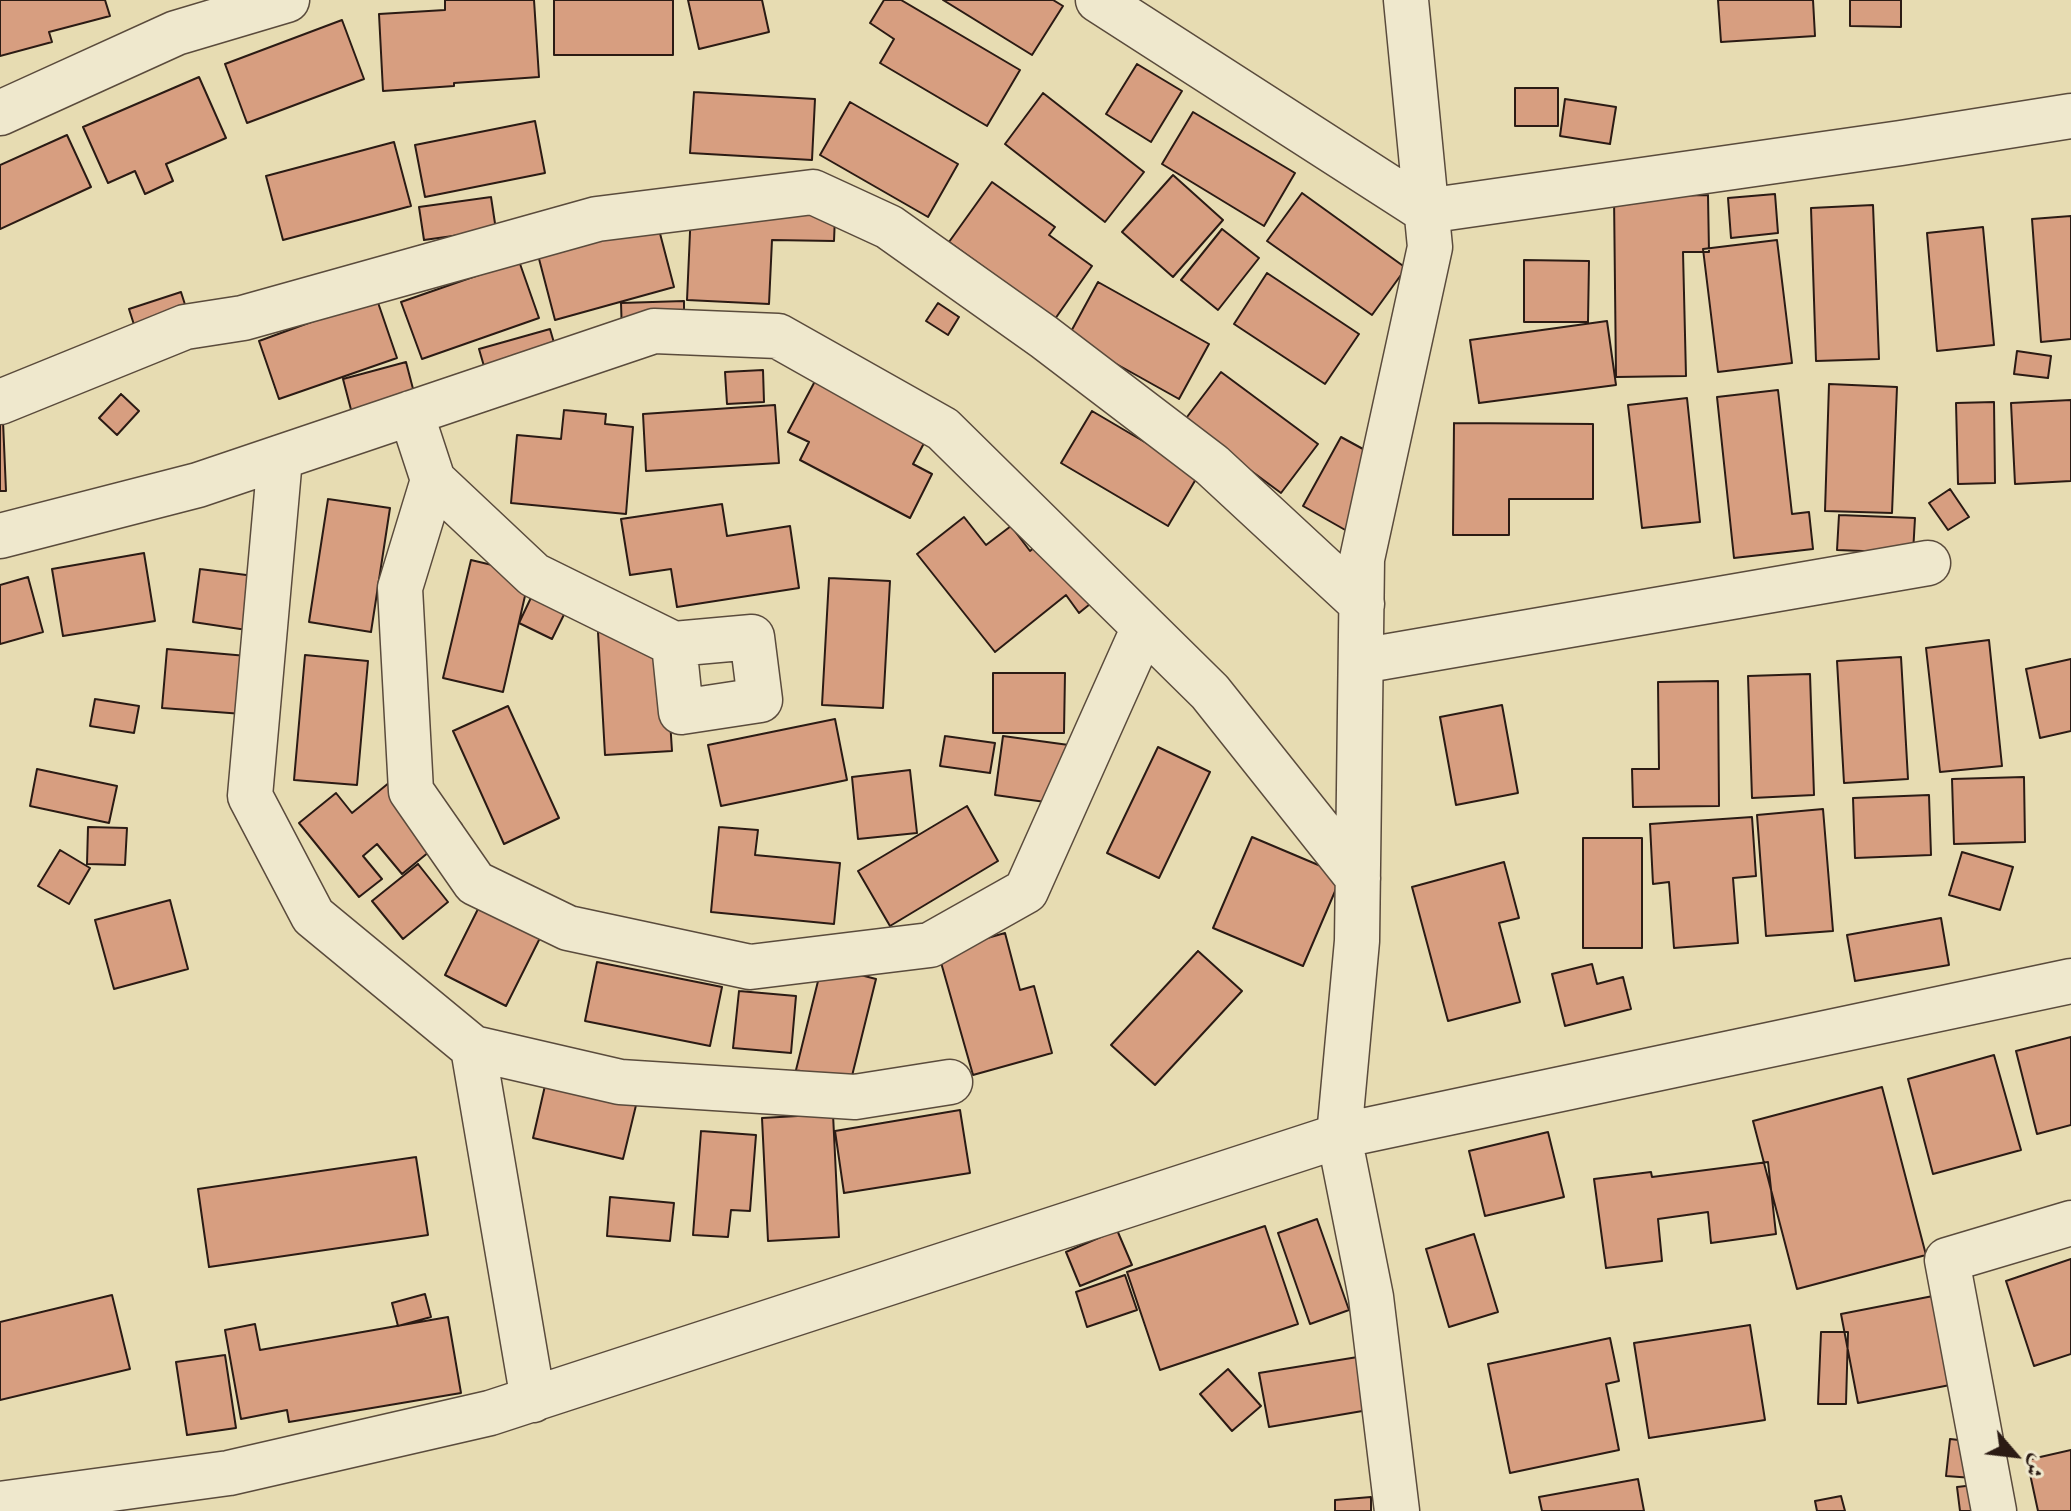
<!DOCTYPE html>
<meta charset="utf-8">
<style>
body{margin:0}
#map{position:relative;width:2071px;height:1511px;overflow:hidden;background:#e7dcb2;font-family:"Gentium Book Plus",Amiri,serif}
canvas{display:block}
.north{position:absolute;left:1975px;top:1415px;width:80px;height:80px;-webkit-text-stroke:6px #efe8cd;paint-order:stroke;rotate:118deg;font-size:22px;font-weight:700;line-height:32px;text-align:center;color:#2b1b14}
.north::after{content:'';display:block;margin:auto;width:28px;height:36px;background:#2b1b14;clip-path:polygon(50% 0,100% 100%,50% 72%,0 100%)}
</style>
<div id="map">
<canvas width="2071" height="1511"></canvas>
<div class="north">ش</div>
</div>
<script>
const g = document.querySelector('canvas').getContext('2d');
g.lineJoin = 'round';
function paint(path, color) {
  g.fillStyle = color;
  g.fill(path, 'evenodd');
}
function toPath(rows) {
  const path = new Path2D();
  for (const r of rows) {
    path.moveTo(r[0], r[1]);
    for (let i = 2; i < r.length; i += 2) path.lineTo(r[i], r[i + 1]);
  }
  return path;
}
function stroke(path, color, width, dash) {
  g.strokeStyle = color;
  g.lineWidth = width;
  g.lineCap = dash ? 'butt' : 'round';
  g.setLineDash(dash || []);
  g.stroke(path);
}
const building = toPath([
 [0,0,105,0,110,16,49,32,52,42,0,56,0,0],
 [445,0,534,0,539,77,454,83,454,86,383,91,379,14,445,10,445,0],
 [554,0,673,0,673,55,554,55,554,0],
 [688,0,762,0,769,32,699,49,688,0],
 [884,0,901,0,1020,70,987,126,880,63,894,39,870,23,884,0],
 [943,0,1053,0,1063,6,1032,55,943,0],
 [1718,0,1813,0,1815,36,1721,42,1718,0],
 [1850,0,1901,0,1901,27,1850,26,1850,0],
 [342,20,364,79,247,123,225,64,342,20],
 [1137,64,1182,91,1151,142,1106,114,1137,64],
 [199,77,226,138,166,164,173,181,145,194,135,171,108,183,83,127,199,77],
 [1515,88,1558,88,1558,126,1515,126,1515,88],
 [694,92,815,99,812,160,690,153,694,92],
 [1043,93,1144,172,1105,222,1005,144,1043,93],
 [1565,99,1616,107,1610,144,1560,136,1565,99],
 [850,102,958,164,928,217,820,155,850,102],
 [1193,112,1295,173,1264,226,1162,164,1193,112],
 [535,121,545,173,425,197,415,145,535,121],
 [67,135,91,187,0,229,0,165,67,135],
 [394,142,411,206,283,240,266,176,394,142],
 [1173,175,1223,220,1173,277,1122,232,1173,175],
 [992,182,1055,227,1049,235,1092,266,1055,319,949,242,992,182],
 [1302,193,1406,268,1372,315,1267,241,1302,193],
 [1775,194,1778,233,1731,238,1728,198,1775,194],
 [1708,195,1709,252,1683,252,1686,376,1616,377,1614,196,1708,195],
 [491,197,496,230,424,240,419,207,491,197],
 [1873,205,1879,359,1816,361,1811,208,1873,205],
 [691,210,835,216,834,241,772,240,769,304,687,300,691,210],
 [2071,216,2071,339,2041,342,2032,219,2071,216],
 [657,222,674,287,555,320,538,255,657,222],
 [1983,227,1994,345,1937,351,1927,233,1983,227],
 [1222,229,1259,258,1218,310,1181,280,1222,229],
 [1777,240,1792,363,1718,372,1703,249,1777,240],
 [1524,260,1589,261,1588,322,1524,322,1524,260],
 [519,261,539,318,422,359,401,302,519,261],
 [1267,273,1359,334,1325,384,1234,324,1267,273],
 [1098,282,1209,344,1179,399,1068,337,1098,282],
 [373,288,397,358,279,399,259,341,314,321,311,310,373,288],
 [181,292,195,336,143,353,129,309,181,292],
 [684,301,684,332,622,334,621,303,684,301],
 [938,303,959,317,948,335,926,321,938,303],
 [1607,321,1616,385,1479,403,1470,340,1607,321],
 [550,329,559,360,488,380,479,349,550,329],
 [831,351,942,409,913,464,932,474,910,518,800,460,809,442,788,432,831,351],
 [2017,351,2051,356,2048,378,2014,374,2017,351],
 [406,362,418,408,355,425,343,379,406,362],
 [763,370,764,402,727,404,725,372,763,370],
 [1221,372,1318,444,1281,493,1184,421,1221,372],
 [1829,384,1897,387,1892,513,1825,511,1829,384],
 [1778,390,1792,514,1809,512,1813,549,1734,558,1717,397,1778,390],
 [121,394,139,411,117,435,99,418,121,394],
 [1687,398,1700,522,1642,528,1628,405,1687,398],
 [2071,400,2071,481,2015,484,2011,403,2071,400],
 [1994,402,1995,483,1958,484,1956,403,1994,402],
 [775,405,779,463,646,471,643,414,775,405],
 [564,410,606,414,605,424,633,427,626,514,511,503,517,435,561,439,564,410],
 [1092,411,1199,474,1168,526,1061,463,1092,411],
 [0,421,3,421,6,491,0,491,0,421],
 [1454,423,1593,424,1593,499,1509,499,1509,535,1453,535,1454,423],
 [1341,437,1385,461,1347,531,1303,506,1341,437],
 [1950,489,1969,517,1948,530,1929,503,1950,489],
 [328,499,390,508,371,632,309,622,328,499],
 [722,504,727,536,790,526,799,588,677,607,671,569,630,575,621,519,722,504],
 [1839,515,1915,518,1913,553,1837,550,1839,515],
 [964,517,986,545,1011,526,1030,551,1063,524,1112,586,1079,613,1066,595,995,652,917,554,964,517],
 [144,553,155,621,63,636,52,569,144,553],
 [471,560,530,574,503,692,443,678,471,560],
 [546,566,580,582,552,639,519,623,546,566],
 [200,569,254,576,247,630,193,622,200,569],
 [28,577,43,632,0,644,0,585,28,577],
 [829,578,890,581,883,708,822,705,829,578],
 [664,628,672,751,605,755,598,632,664,628],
 [1989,640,2002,766,1940,772,1926,648,1989,640],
 [167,649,247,656,243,714,162,708,167,649],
 [305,655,368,661,357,785,294,780,305,655],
 [1901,657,1908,779,1844,783,1837,661,1901,657],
 [2071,659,2071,731,2040,738,2026,669,2071,659],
 [993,673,1065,673,1064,733,993,733,993,673],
 [1810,674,1814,795,1752,798,1748,676,1810,674],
 [1718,681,1719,806,1633,807,1632,769,1659,769,1658,682,1718,681],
 [95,699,139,706,134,733,90,726,95,699],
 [1502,705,1518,793,1456,805,1440,717,1502,705],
 [508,706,559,818,504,844,453,731,508,706],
 [835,719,847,780,721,806,708,745,835,719],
 [945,736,995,743,990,773,940,766,945,736],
 [1003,736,1076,746,1067,805,995,795,1003,736],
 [1158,747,1210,772,1159,878,1107,853,1158,747],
 [37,769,117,786,109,823,30,806,37,769],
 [910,770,917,833,858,839,852,777,910,770],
 [2024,777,2025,842,1954,844,1952,779,2024,777],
 [424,779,462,825,402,874,377,844,363,856,382,879,359,897,299,823,336,793,352,813,390,782,424,779],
 [1929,795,1931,855,1855,858,1853,798,1929,795],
 [967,806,998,861,890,926,858,871,967,806],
 [1823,809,1833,931,1766,936,1757,815,1823,809],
 [1752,817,1756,876,1733,878,1738,943,1674,948,1669,882,1653,884,1650,824,1752,817],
 [88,827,127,828,125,865,87,864,88,827],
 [719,827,758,830,755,855,840,863,834,924,711,912,719,827],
 [1252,837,1342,875,1303,966,1213,928,1252,837],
 [1583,838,1642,838,1642,948,1583,948,1583,838],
 [60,850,90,868,69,904,38,886,60,850],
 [1962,852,2013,867,2000,910,1949,895,1962,852],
 [1504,862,1519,918,1499,923,1520,1002,1448,1021,1412,887,1504,862],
 [418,864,448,902,403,939,372,901,418,864],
 [490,885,551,916,506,1006,445,975,490,885],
 [170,900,188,969,114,989,95,920,170,900],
 [1941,918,1949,965,1855,981,1847,935,1941,918],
 [1005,933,1020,990,1034,986,1052,1053,973,1075,938,952,1005,933],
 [1198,951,1242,991,1155,1085,1111,1045,1198,951],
 [597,962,722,987,710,1046,585,1021,597,962],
 [1592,964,1597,984,1623,977,1631,1009,1565,1026,1552,974,1592,964],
 [822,965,876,979,850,1084,796,1070,822,965],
 [739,991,796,996,791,1053,733,1048,739,991],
 [2071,1037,2071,1125,2037,1134,2016,1051,2071,1037],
 [1994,1055,2021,1150,1933,1174,1908,1079,1994,1055],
 [547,1077,638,1097,623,1159,533,1138,547,1077],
 [1882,1087,1926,1255,1797,1289,1753,1121,1882,1087],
 [960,1110,970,1173,844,1193,835,1131,960,1110],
 [833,1114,839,1237,768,1241,762,1118,833,1114],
 [701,1131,756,1135,750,1211,731,1210,728,1237,693,1235,701,1131],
 [1548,1132,1564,1197,1485,1216,1469,1151,1548,1132],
 [416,1157,428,1235,209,1267,198,1189,416,1157],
 [1768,1162,1776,1234,1711,1243,1708,1212,1658,1219,1662,1261,1606,1268,1594,1179,1651,1172,1652,1177,1768,1162],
 [610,1197,674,1203,670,1241,607,1236,610,1197],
 [1317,1219,1349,1310,1310,1324,1278,1233,1317,1219],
 [1265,1226,1298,1324,1160,1370,1127,1272,1265,1226],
 [1117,1230,1132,1265,1080,1286,1066,1252,1117,1230],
 [1474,1234,1498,1312,1449,1327,1426,1249,1474,1234],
 [2071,1259,2071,1354,2034,1366,2006,1281,2071,1259],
 [1125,1275,1137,1310,1087,1327,1076,1292,1125,1275],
 [425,1294,431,1317,398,1326,392,1303,425,1294],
 [112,1295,130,1369,0,1400,0,1322,112,1295],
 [1933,1296,1950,1385,1858,1403,1841,1314,1933,1296],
 [448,1317,461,1393,289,1422,287,1410,241,1419,225,1330,255,1324,260,1350,448,1317],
 [1750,1325,1765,1420,1649,1438,1634,1343,1750,1325],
 [1821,1332,1848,1332,1846,1404,1818,1404,1821,1332],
 [1610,1338,1619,1381,1606,1384,1619,1450,1510,1473,1488,1364,1610,1338],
 [225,1355,236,1428,187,1435,176,1362,225,1355],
 [1370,1355,1380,1408,1269,1427,1259,1373,1370,1355],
 [1228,1369,1261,1406,1232,1431,1200,1394,1228,1369],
 [1950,1439,1977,1442,1973,1478,1946,1476,1950,1439],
 [2071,1450,2071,1511,2038,1511,2027,1460,2071,1450],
 [1638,1479,1644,1511,1542,1511,1539,1497,1638,1479],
 [1992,1483,1995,1511,1960,1511,1957,1487,1992,1483],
 [1841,1496,1845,1511,1817,1511,1815,1501,1841,1496],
 [1371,1497,1371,1511,1335,1511,1335,1500,1371,1497]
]);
const minor = toPath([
 [1098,0,1426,211,1901,143,2071,116],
 [0,113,176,33,287,0],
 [0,402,185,327,243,318,597,219,813,192,889,227,1044,337,1212,465,1362,604],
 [411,413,433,480,400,588,411,791,475,883,568,928,750,967,930,945,1026,891,1144,627],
 [280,458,250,796,313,916,473,1048,620,1082,855,1097,950,1082],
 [433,480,534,575,674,644,681,712,760,700,752,637,674,644],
 [0,536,198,485,654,331,778,336,943,429,1210,692,1358,878],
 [1361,661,1928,563],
 [473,1048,533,1400],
 [0,1504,229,1473,490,1413,1339,1136,2071,981],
 [1397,1511,1371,1297,1339,1136,1357,941,1362,559,1430,247,1406,0],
 [1994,1511,1947,1260,2071,1223]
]);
paint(building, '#d79e80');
stroke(building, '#2b1b14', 2);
stroke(minor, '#5a4b3c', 47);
stroke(minor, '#efe8cd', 44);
</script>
